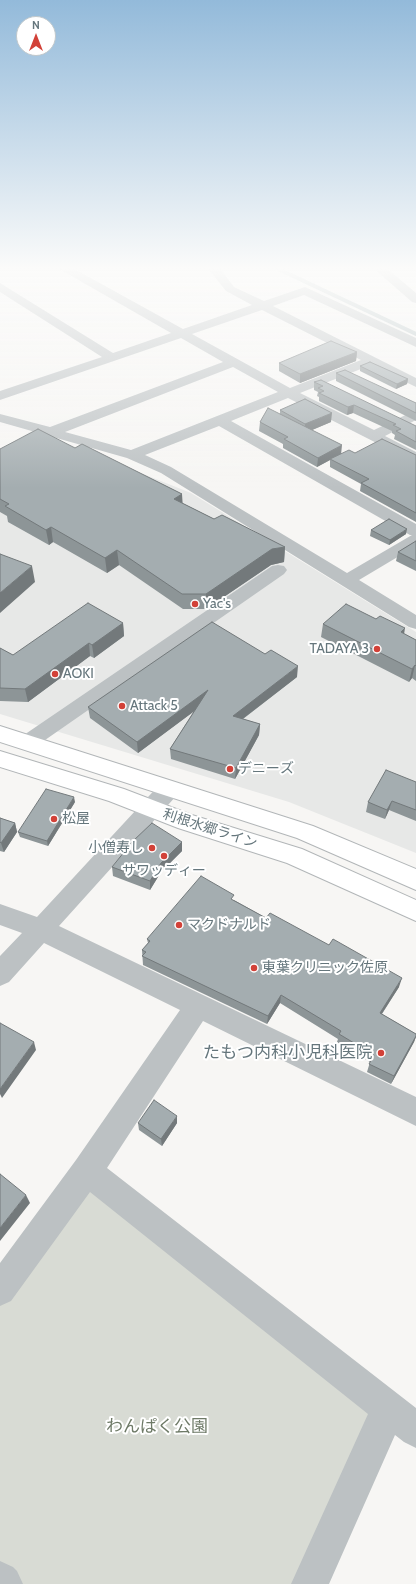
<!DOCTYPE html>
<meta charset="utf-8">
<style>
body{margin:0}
#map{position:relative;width:416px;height:1584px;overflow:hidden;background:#f7f6f4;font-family:Cabin,sans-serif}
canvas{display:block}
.north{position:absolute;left:16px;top:16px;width:40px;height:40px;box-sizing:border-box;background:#fff;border:1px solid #c1c8cb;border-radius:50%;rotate:0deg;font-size:11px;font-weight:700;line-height:16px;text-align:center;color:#65767c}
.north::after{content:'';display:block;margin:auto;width:14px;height:18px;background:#d24138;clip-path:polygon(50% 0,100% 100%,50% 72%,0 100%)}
</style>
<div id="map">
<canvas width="416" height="1584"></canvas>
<div class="north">N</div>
</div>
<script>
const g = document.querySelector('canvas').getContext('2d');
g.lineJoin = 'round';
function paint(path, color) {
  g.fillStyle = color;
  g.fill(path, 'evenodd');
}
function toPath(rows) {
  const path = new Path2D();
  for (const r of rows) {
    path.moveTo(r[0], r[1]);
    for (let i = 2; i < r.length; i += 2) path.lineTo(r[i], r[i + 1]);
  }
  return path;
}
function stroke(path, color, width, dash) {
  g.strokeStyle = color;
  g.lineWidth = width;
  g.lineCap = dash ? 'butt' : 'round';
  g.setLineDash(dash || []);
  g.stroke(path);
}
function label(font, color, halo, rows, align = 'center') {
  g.font = font + ' Cabin,"Noto Sans JP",sans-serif';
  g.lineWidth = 4;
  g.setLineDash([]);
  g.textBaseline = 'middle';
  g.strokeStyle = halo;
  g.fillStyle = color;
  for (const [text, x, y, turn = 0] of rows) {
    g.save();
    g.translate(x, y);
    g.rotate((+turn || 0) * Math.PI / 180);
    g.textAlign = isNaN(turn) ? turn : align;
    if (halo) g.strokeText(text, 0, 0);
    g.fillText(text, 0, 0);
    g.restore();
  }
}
const built = toPath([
 [33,430,191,493,416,632,416,853,289,802,0,714,0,450]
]);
const green = toPath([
 [87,1171,388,1410,310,1584,4,1584,0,1580,0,1290]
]);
const stream = toPath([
 [272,266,416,334]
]);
const minor = toPath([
 [54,266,69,266,183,329,252,305,226,291,206,266,218,266,234,287,264,301,305,287,416,338,416,347,304,295,273,306,416,378,416,387,371,365,300,393,374,430,416,410,416,420,385,436,416,452,416,463,288,398,231,421,416,524,416,546,359,580,416,615,416,629,409,627,161,473,127,458,0,422,0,414,50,427,223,362,181,338,0,400,0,391,102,357,0,292,0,283,113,353,171,333,54,266],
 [262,310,361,360,290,388,192,334,262,310],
 [233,367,278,392,131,450,65,432,233,367],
 [219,426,410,535,412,535,347,573,171,467,145,455,219,426],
 [371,266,384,266,416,293,416,303,412,302,371,266],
 [278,565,284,566,287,570,284,574,35,747,28,750,21,747,18,742,21,737,272,566,278,565],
 [169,781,177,783,180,789,177,795,59,926,416,1097,416,1126,203,1021,107,1168,416,1408,416,1448,404,1442,395,1435,329,1584,291,1584,368,1414,90,1192,11,1301,0,1306,0,1263,76,1160,180,1010,44,943,9,982,0,986,0,956,22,933,0,925,0,904,37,917,161,783,169,781],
 [0,1561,13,1567,17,1571,23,1584,0,1584,0,1561]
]);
const highway = toPath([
 [0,726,313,826,416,869,416,890,297,838,0,742,0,726],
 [0,751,124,789,192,815,302,849,416,900,416,921,287,863,178,828,109,801,0,767,0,751]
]);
const wall = toPath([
 [357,352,356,361,300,383,279,371,279,363],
 [360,366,408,379,407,384,396,389,360,371],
 [336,373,416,403,416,421,336,381],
 [314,382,416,426,416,450,394,439,395,435,392,433,392,431,353,413,347,415,319,401,319,397,317,396,318,392,314,390],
 [280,410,331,422,312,430,341,454,355,453,416,455,416,522,360,491,361,484,330,467,330,460,317,467,283,448,283,444,259,431,260,422,280,414],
 [75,448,182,494,182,503,214,519,285,547,284,562,271,565,206,609,183,609,119,565,107,573,53,542,49,545,8,522,7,516,0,512,0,449],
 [371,530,406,534,389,545,370,536],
 [416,541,416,571,396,561,398,552],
 [123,623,124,636,94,658,90,656,28,702,0,701,0,648,13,655],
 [323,624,404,634,416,640,416,681,412,678,409,682,321,637],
 [297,677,243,719,260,724,259,735,235,779,171,759,170,749,194,711,138,753,90,718,88,707],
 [416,782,416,821,389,810,385,819,366,812,368,802],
 [75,802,48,846,20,837,18,832],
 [0,818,15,823,17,832,4,852,0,851],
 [182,842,182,851,161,872,150,890,113,876,112,867],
 [234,900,266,918,399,987,382,1014,416,1034,416,1037,414,1042,391,1084,367,1072,370,1062,337,1042,338,1039,280,1003,267,1024,143,965,142,950,148,943,147,939],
 [138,1123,177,1123,162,1146,139,1130]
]);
const shadedWall = toPath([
 [357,352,356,361,300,383,300,374],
 [408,379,407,384,396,389,397,384],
 [354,405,353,413,347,415,348,407],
 [332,413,331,422,305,433,305,424],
 [342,445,341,455,330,459,330,460,317,467,318,458],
 [182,494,183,509,174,499],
 [51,527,53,542,49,545,46,530],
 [407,529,406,534,389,545,390,540],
 [285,547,284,562,271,565,206,609,206,594,272,549],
 [117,550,119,565,107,573,105,558],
 [32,566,35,582,0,613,0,593],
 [123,623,124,636,94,658,92,645],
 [405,628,403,641,401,632],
 [89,643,90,656,28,702,25,689],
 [415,665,412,678,409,682,412,669],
 [298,666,297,677,232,727,233,716],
 [208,690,208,701,138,753,137,742],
 [260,724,259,735,235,779,236,768],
 [74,797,75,802,48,846,47,841],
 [392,801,389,810,385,819,387,810],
 [15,823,17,832,4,852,1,843],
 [182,842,182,851,161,872,150,890,150,881,161,863],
 [402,978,399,987,377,1021,380,1013],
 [281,995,280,1003,267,1024,268,1016],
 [416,1036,414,1042,391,1084,394,1076],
 [34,1042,36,1050,2,1098,0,1094,0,1089],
 [177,1116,177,1123,162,1146,161,1139],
 [26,1195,30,1203,0,1241,0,1228]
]);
const building = toPath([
 [331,341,357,352,300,374,279,363,331,341],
 [370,362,408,379,397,384,360,366,370,362],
 [345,370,416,403,416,413,336,373,345,370],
 [321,380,416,426,416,442,396,431,401,429,393,425,396,424,354,405,348,407,319,393,324,391,318,388,323,386,314,382,321,380],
 [305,399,332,413,305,424,280,410,305,399],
 [268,408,342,445,318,458,284,439,288,437,260,422,268,408],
 [38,429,75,448,82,444,182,494,174,499,214,519,222,515,285,547,272,549,206,594,182,594,117,550,105,558,51,527,46,530,5,506,9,504,0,499,0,449,38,429],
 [382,439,416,455,416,513,361,483,369,479,330,459,349,450,355,453,382,439],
 [389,519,407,529,390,540,371,530,389,519],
 [416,541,416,561,398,552,416,541],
 [0,554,32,566,0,593,0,554],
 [88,603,123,623,92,645,89,643,25,689,0,688,0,648,13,655,88,603],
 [346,604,376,619,380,616,405,628,401,632,416,640,416,666,415,665,412,669,323,624,346,604],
 [212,622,265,654,271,650,298,666,233,716,260,724,236,768,170,749,208,690,137,742,88,707,212,622],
 [386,770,416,782,416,810,392,801,387,810,368,802,386,770],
 [46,789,74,797,47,841,18,832,46,789],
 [0,818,15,823,1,843,0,842,0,818],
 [152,823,182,842,161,863,150,881,112,867,133,841,152,823],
 [201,876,234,895,231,899,266,918,270,913,329,945,333,939,402,978,380,1013,416,1034,416,1036,394,1076,369,1064,374,1055,339,1034,341,1031,281,995,268,1016,142,956,146,952,142,950,150,941,147,939,201,876],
 [0,1023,34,1042,0,1089,0,1023],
 [154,1100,177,1116,161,1139,138,1123,154,1100],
 [0,1174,26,1195,0,1228,0,1174]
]);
const markers = [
 [195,604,4,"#d24138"],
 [377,649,4,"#d24138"],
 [55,674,4,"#d24138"],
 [122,706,4,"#d24138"],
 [230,769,4,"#d24138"],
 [54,819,4,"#d24138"],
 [152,848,4,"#d24138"],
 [164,856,4,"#d24138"],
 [179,925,4,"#d24138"],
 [254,968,4,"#d24138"],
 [381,1053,4,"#d24138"]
];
const poiNames = [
 ["Yac's",203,604],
 ["TADAYA 3",369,649,"right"],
 ["AOKI",63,674],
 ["Attack 5",130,706],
 ["デニーズ",238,769],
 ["松屋",62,819],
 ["小僧寿し",144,848,"right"],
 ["サワッディー",164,871,"center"],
 ["マクドナルド",187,925],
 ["東葉クリニック佐原",262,968]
];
const streetNames = [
 ["利根水郷ライン",210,829,18]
];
const nearPoinames = [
 ["たもつ内科小児科医院",373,1053]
];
const nearParknames = [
 ["わんぱく公園",157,1427]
];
paint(built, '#e7e8e7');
paint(green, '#d8dbd4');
stroke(stream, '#b5c2c4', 4);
stroke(highway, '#b2b6b8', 2);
paint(minor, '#bcc1c3');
paint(highway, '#fff');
paint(wall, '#8d9597');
paint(shadedWall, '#73797b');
paint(building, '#a4adb0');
stroke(building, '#73797b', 1);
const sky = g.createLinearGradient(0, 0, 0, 488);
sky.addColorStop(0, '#93bada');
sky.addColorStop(0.55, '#fbfbfa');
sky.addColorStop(1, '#fbfbfa00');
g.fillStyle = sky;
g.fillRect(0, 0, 416, 488);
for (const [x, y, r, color] of markers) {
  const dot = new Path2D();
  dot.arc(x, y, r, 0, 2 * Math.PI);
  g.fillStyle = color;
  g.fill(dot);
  stroke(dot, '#fff', 1.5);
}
label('14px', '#65767c', '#fff', poiNames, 'left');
label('14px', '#65767c', '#fff', streetNames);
label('17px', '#65767c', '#fff', nearPoinames, 'right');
label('17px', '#6e7a67', '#fff', nearParknames);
</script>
